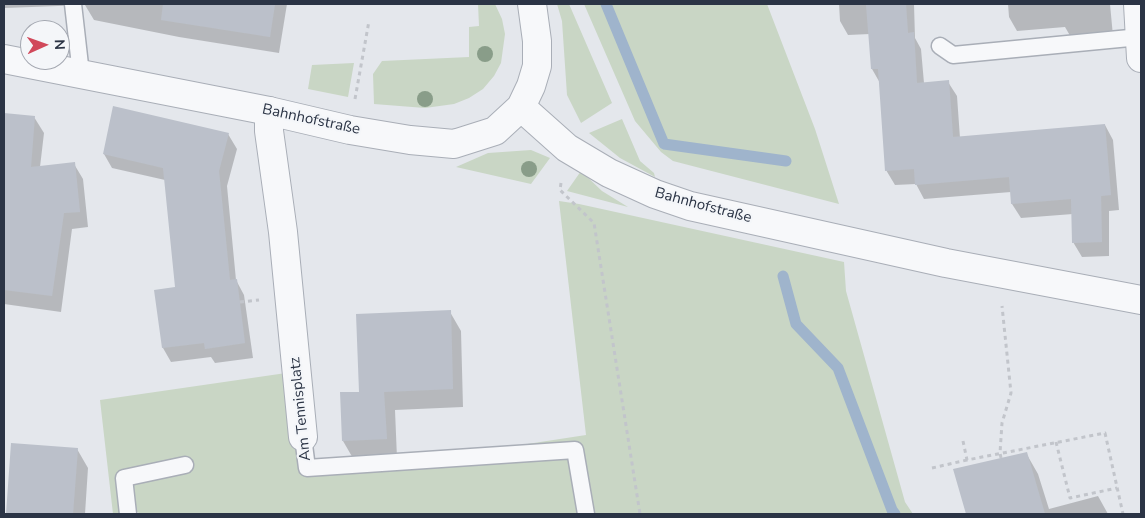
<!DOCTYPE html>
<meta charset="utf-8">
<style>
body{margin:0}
#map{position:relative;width:1145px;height:518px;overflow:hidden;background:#e4e7ec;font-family:"Nunito Sans",sans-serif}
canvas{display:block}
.frame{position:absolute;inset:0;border:5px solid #2b3445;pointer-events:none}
.north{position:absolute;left:20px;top:20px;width:50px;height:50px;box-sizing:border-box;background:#f4f6f9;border:1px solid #a4a8b1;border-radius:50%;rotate:88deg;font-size:14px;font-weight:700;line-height:20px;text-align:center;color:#2b3445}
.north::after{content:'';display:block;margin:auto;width:18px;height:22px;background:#d1495b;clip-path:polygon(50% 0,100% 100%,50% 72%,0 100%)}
</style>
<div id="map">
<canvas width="1145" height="518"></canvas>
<div class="frame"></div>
<div class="north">N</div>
</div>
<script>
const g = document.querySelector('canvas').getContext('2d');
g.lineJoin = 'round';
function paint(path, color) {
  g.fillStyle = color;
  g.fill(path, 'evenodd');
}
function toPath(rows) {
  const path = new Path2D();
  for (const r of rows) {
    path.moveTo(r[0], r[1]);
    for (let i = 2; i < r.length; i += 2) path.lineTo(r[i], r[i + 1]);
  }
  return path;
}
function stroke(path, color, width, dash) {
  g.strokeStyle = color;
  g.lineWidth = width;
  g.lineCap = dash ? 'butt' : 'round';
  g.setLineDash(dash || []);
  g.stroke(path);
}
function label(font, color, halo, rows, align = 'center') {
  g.font = font + ' "Nunito Sans",sans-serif';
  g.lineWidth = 4.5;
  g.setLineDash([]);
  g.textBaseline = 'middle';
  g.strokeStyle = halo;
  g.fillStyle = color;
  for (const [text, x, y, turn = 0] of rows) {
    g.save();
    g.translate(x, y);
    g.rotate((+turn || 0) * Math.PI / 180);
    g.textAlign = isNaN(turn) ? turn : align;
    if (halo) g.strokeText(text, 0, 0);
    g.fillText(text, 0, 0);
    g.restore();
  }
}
const green = toPath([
 [478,4,495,4,502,19,505,34,501,63,494,76,483,89,469,98,454,104,425,108,374,104,373,74,382,61,469,57,469,27,479,26],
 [557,4,569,4,612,103,581,123,567,95,562,21],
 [584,4,767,4,815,129,839,204,673,161,661,152,635,121],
 [354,63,348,97,308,89,312,65],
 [622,119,640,161,654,173,655,177,620,158,589,133],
 [531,150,550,158,531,184,456,167,488,153],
 [581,171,602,191,628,207,567,191],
 [559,201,579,204,844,262,846,291,905,502,913,514,139,514,138,512,131,514,113,514,100,400,293,372,305,465,475,452,586,435]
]);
const shadow = toPath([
 [4,4,287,4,279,53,179,37,94,20,85,5,5,8],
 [839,4,914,4,915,38,921,49,924,83,948,82,957,96,960,138,1105,125,1113,140,1119,210,1109,211,1109,256,1082,257,1073,242,1073,214,1021,218,1012,204,1011,192,924,199,916,184,895,185,886,170,880,83,872,69,870,34,848,35,840,21],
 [1008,4,1110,4,1113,36,1072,39,1065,27,1017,31,1009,17],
 [4,114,34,117,44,133,40,167,74,164,83,179,88,227,72,229,61,312,4,304],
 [228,134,237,149,227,186,236,280,244,295,253,358,215,363,211,357,171,362,163,348,176,288,165,180,112,168,104,154],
 [450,312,461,331,463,407,395,410,397,458,354,460,343,441,360,393],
 [12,444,77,449,88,468,85,514,7,514],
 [1026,453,1038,474,1049,509,1098,496,1108,514,967,514,954,470]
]);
const stream = toPath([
 [606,4,664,144,786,161],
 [783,276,796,324,838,368,892,510,895,514]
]);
const building = toPath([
 [163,4,275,4,270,37,161,20],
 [866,4,906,4,908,33,914,32,917,83,949,80,953,137,1105,124,1111,195,1101,196,1102,242,1072,243,1071,199,1011,204,1009,177,915,185,914,169,885,171,878,69,871,69],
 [113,106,229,133,219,171,230,280,237,279,245,343,205,349,204,343,162,348,154,290,175,287,163,168,103,154],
 [4,113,35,116,31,167,75,162,80,212,64,213,52,296,4,290],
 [451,310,453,389,384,392,387,439,342,441,340,392,359,392,356,314],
 [11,443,78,448,73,514,6,514],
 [1027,452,1045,514,966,514,953,469]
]);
const path = toPath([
 [355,99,369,21],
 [561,183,560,190,594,223,640,514],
 [240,302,259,300],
 [963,441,967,460,1105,433,1123,514],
 [1056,442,1070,498,1117,488],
 [1001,458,1000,453,1002,423,1011,393,1002,306],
 [932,468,967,460]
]);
const service = toPath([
 [73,4,81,74],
 [940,46,953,55,1140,37],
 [303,437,307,468,575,450,586,514],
 [128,514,124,478,185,465]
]);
const minor = toPath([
 [1138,4,1141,58],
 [521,107,567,148,609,173,655,194,690,206,946,263,1141,300],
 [269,111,269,131,283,232,303,437]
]);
const tertiary = toPath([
 [4,59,269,111,350,130,410,140,454,144,495,131,521,107,531,86,537,66,537,41,532,4]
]);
const trees = [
 [485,54],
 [425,99],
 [529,169]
];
const streetNames = [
 ["Bahnhofstraße",311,120,12],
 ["Bahnhofstraße",703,206,15],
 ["Am Tennisplatz",301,409,-96]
];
paint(green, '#c9d6c5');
paint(shadow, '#0003');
stroke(stream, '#9fb4cc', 11);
paint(building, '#bbc0ca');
stroke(service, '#a9aeb7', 19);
stroke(minor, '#a9aeb7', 30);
stroke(tertiary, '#a9aeb7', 30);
stroke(path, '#c2c5cb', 3, [4, 4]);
stroke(service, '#f7f8fa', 16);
stroke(minor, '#f7f8fa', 28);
stroke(tertiary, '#f7f8fa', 28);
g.fillStyle = '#899d89';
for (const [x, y] of trees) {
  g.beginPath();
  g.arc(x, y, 8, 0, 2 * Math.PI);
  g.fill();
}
label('15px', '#2b3445', '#f4f6f9', streetNames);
</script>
